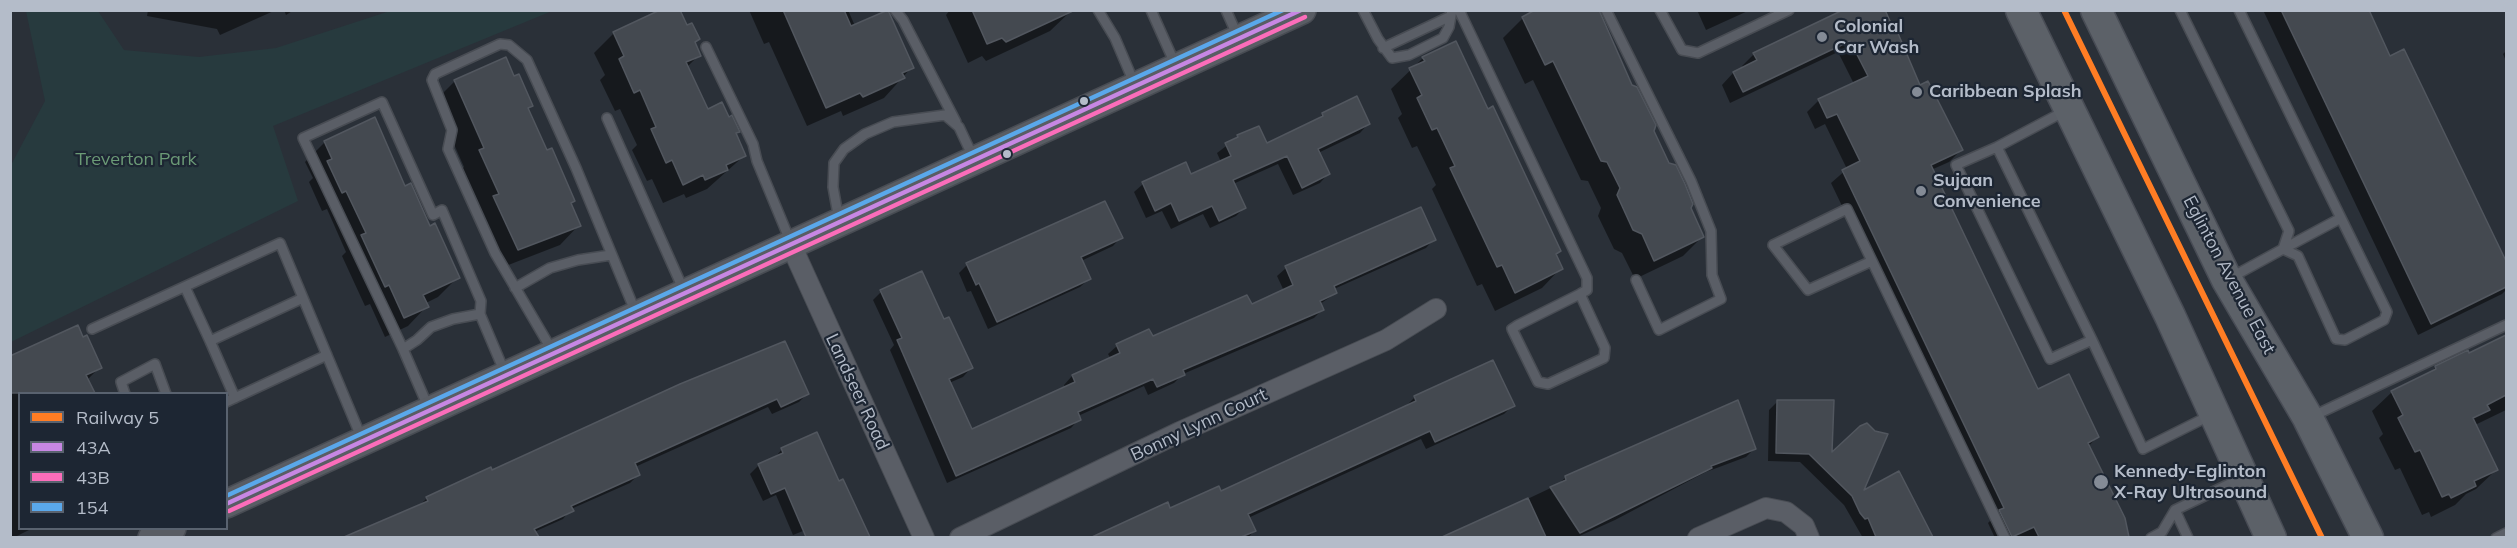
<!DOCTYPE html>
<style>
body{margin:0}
#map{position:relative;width:2517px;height:548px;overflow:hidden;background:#2a3038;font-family:Mulish,sans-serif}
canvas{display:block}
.frame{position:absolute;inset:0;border:12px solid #b4bcc9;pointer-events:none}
.legend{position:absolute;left:18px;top:392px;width:210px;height:138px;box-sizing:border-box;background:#1d2633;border:2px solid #59626f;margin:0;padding:8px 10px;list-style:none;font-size:18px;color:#b4bcc9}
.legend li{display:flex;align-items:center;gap:12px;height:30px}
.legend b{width:30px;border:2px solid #59626f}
</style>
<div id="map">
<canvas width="2517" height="548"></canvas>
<div class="frame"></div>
<ul class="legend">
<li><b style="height:8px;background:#ff7d24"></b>Railway 5</li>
<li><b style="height:8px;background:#c787e3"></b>43A</li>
<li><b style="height:8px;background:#fb6dba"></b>43B</li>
<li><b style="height:8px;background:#5aa8eb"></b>154</li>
</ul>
</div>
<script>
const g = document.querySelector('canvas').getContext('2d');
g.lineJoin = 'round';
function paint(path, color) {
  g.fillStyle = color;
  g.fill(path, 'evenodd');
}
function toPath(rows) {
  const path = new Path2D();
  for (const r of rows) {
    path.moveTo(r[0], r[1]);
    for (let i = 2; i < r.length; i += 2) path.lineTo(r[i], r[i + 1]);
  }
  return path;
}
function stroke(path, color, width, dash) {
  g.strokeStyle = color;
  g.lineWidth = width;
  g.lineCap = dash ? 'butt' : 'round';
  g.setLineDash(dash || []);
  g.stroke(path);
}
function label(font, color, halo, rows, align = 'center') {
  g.font = font + ' Mulish,sans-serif';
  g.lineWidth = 4.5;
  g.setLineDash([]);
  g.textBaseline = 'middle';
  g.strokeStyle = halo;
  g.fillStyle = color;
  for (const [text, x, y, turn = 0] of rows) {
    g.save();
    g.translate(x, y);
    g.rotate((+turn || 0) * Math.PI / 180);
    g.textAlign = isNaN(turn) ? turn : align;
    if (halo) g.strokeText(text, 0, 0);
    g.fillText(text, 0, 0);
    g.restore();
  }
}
const green = toPath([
 [26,11,98,11,124,50,199,57,276,48,390,11,552,11,273,126,298,201,11,342,11,165,45,101]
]);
const shadow = toPath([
 [148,10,276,10,220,35,217,29,147,16],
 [284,10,294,10,286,15],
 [749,10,848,10,855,26,912,67,884,98,843,116,841,111,807,126,769,42,764,44],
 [950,10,1072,10,1050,31,986,61,982,56,968,63,946,15],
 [1697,10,1750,10,1706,30],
 [1846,10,1920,87,1961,150,1949,162,1931,170,2037,391,2097,437,2088,447,2123,518,2127,538,1995,538,1988,523,1992,519,1831,183,1847,169,1825,124,1815,129,1807,112,1819,100,1854,84,1838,52,1730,103,1722,85,1733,73,1743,68,1742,66,1754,54],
 [2263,10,2367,10,2390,58,2403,51,2506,265,2506,290,2502,294,2418,335],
 [1523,18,1652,131,1703,236,1683,256,1635,279,1622,253,1614,249,1598,216,1601,208,1588,181,1581,180,1533,80,1525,84,1503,38],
 [614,33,694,43,699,55,687,67,707,111,728,119,738,132,735,134,745,155,707,189,686,198,684,194,663,203,652,179,647,181,632,150,637,145,620,109,615,111,600,80,605,75,594,53],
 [2506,51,2506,61,2503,54],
 [1423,58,1487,111,1560,251,1555,255,1561,268,1542,288,1495,311,1482,284,1477,286,1432,189,1436,185,1417,146,1412,148,1398,118,1402,114,1391,89],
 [505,59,513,78,532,106,527,110,546,152,574,200,570,204,579,225,560,245,498,269,475,217,461,171,464,167,435,101,455,81],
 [1323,114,1368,124,1360,133,1318,153,1328,174,1320,183,1293,195,1278,164,1233,184,1244,208,1236,216,1210,228,1203,214,1171,229,1162,211,1146,218,1134,192,1143,184,1185,164,1191,176,1221,162,1217,153,1238,137,1266,146,1315,122],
 [325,142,405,188,458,277,438,297,426,303,427,306,408,326,385,337,370,304,365,306,342,256,346,252,327,209,322,211,309,182,313,178,305,162],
 [1121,237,1113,246,1081,261,1089,279,1080,287,988,329,971,291,967,292,959,273,967,265],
 [1434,239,1426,248,1334,289,1336,293,1320,304,1322,310,1314,318,1183,374,1174,383,1148,395,1144,386,1078,416,1079,419,1071,428,947,483,890,350,894,345,873,300,881,292,943,321,971,368,963,377,949,383,971,431,1065,388,1064,385,1072,376,1111,359,1108,354,1117,346,1152,338,1251,306,1284,291,1277,276,1286,268],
 [2506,334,2506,410,2475,425,2496,470,2476,489,2466,494,2455,505,2431,517,2429,512,2422,515,2400,468,2395,470,2379,438,2383,434,2372,411,2392,392,2429,374,2436,367,2500,340],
 [10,357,100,367,87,380,93,394,20,394,20,528,33,528,13,538,10,536],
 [681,386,807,394,799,402,772,414,768,407,635,467,639,474,630,483,571,509,563,519,534,532,532,538,348,538,418,507,427,498,491,472],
 [1415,397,1513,405,1504,414,1426,449,1421,439,1248,518,1254,531,1248,538,1096,538,1134,521,1220,493,1406,406],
 [1778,401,1831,455,1861,494,1898,473,1930,538,1863,538,1844,505,1800,462,1768,461,1769,410],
 [782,449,838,483,843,481,868,538,806,538,803,531,793,535,776,495,763,501,750,474,758,466,774,459],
 [1754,449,1746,457,1706,472,1615,520,1575,538,1445,538,1557,485,1565,478]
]);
const building = toPath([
 [660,10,680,10,687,25,692,23,700,39,695,42,701,56,686,62,708,109,722,102,729,117,732,115,740,132,736,133,746,156,726,165,728,170,705,180,703,175,683,185,672,160,666,163,651,129,656,127,640,90,634,93,619,59,624,56,613,32,660,10],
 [783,10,844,10,851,26,888,10,914,68,902,73,905,78,863,97,860,93,826,108,783,10],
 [972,10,1075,10,1006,42,1002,38,987,44,972,10],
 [1535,10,1599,10,1632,85,1637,87,1656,125,1654,131,1669,163,1676,165,1685,184,1693,204,1691,208,1704,237,1654,261,1642,234,1633,230,1617,195,1620,188,1607,162,1601,161,1553,61,1545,65,1522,17,1535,10],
 [1843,10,1885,10,1895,32,1897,31,1920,85,1928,81,1963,150,1931,165,2038,389,2069,374,2099,437,2088,443,2125,518,2129,537,2039,537,2034,527,2012,537,1999,510,2004,508,1842,170,1860,161,1837,114,1827,118,1818,99,1868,76,1850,41,1743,92,1733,72,1757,60,1753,53,1843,10],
 [2281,10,2369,10,2390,56,2404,49,2506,261,2506,287,2431,324,2281,10],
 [1456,41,1488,109,1493,106,1561,251,1556,254,1563,269,1515,293,1502,265,1497,267,1450,168,1455,166,1437,128,1432,130,1417,98,1422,95,1409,68,1425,61,1422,57,1456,41],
 [506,57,514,76,519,74,533,106,528,108,547,150,552,148,575,201,571,203,581,226,518,250,493,196,499,194,479,150,484,148,454,80,506,57],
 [1357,96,1370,124,1318,149,1330,174,1302,188,1287,156,1233,180,1246,208,1219,221,1212,206,1179,221,1171,203,1155,211,1142,182,1186,162,1191,174,1231,156,1225,143,1238,137,1237,135,1259,126,1267,143,1323,116,1322,113,1357,96],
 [375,117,405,186,411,183,430,226,435,223,460,278,423,295,429,307,404,318,389,285,385,287,361,235,366,233,346,191,342,193,327,161,332,159,324,141,375,117],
 [1105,201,1123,238,1081,257,1091,279,997,322,979,283,976,285,966,263,1105,201],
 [1421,207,1436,240,1334,286,1337,293,1320,301,1324,310,1183,370,1185,375,1157,387,1153,379,1078,412,1081,420,956,476,897,340,902,338,880,290,922,271,944,319,949,317,973,368,949,379,972,429,1075,382,1072,375,1120,353,1116,344,1149,329,1153,336,1247,295,1252,304,1293,285,1285,266,1421,207],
 [78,325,83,337,87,335,102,368,86,375,95,393,10,393,10,356,78,325],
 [2506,335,2506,395,2487,405,2490,410,2473,418,2498,470,2474,481,2476,486,2451,498,2449,494,2442,497,2420,450,2415,452,2398,418,2403,415,2391,391,2436,369,2435,366,2468,350,2469,353,2506,335],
 [785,341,809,394,781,407,777,399,635,463,640,475,571,506,574,511,534,529,539,537,344,537,428,501,426,497,467,478,491,467,492,470,680,384,785,341],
 [1493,360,1515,406,1435,442,1430,431,1248,514,1256,531,1241,537,1092,537,1168,502,1170,508,1219,486,1221,491,1416,401,1414,396,1493,360],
 [1738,400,1756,449,1711,466,1712,468,1580,533,1550,487,1566,480,1565,476,1738,400],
 [1777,400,1834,400,1832,452,1860,426,1867,423,1875,431,1888,434,1864,490,1899,471,1933,537,1876,537,1868,518,1865,519,1860,513,1852,496,1809,454,1776,453,1777,400],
 [817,432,839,481,843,479,870,537,806,537,785,488,771,494,758,464,783,453,781,448,817,432],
 [1528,498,1546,537,1442,537,1473,523,1528,498]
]);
const lane = toPath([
 [895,10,903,20,956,122],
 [1098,10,1115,38,1135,85],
 [1151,10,1176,66],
 [1226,10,1238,37],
 [1363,10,1378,39,1392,58,1409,55,1443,38,1449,27,1452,10],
 [1459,10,1587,278,1587,290,1580,294,1518,325,1512,329,1538,382,1548,384,1604,358,1605,348,1580,294],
 [1606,10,1691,181,1711,231,1712,275,1721,299,1659,330,1636,280],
 [1660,10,1682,50,1698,53,1789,10],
 [2180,10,2289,231,2283,249,2230,278],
 [2239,10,2387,312,2384,320,2345,340,2336,339,2298,256,2283,249],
 [706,47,753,144,757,161,791,243],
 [1383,48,1451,16],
 [2065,111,1997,147,1956,165,2050,359,2092,340],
 [607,118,684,291],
 [1997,147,2092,340,2143,449,2211,415],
 [839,220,833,187,834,163,844,149,865,134,893,122,945,115,959,127,974,159],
 [2283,249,2341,218],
 [1872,261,1808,290,1773,245,1847,209,1872,261,1984,494,2005,538],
 [185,287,210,341,303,298],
 [515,288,550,268,578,260,611,255],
 [92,329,280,243,362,439],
 [210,341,235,398],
 [403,349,303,138,382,102,433,215,442,210,481,301,480,314],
 [553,352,495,253,448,149,452,130,432,80,435,74,500,44,509,45,527,60,576,168,636,313],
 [125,394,121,382,155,364,166,394],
 [226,402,327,355],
 [429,409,403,349,417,340,431,327,453,319,480,314,505,373],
 [2311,417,2506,325],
 [2175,510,2188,538],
 [2151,538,2162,532,2175,510,2240,479],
 [2496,538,2506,533]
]);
const street = toPath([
 [791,245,924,538],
 [960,538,1180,432,1386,340,1436,309],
 [1698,538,1766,508,1786,512,1804,526,1809,538]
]);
const secondary = toPath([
 [226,504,1302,10],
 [152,538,172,528]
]);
const primary = toPath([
 [2021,10,2170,316,2271,538],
 [2096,10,2227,280,2308,418,2368,538]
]);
const bus1 = toPath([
 [226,504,1301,10]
]);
const bus2 = toPath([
 [229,511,1305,17]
]);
const bus3 = toPath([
 [226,496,1283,10]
]);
const rail1 = toPath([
 [2064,10,2322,538]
]);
const markers = [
 [1822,37,6,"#848b96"],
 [1917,92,6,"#848b96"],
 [1084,101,5,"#b4bcc9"],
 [1007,154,5,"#b4bcc9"],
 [1921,191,6,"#848b96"],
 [2101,482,8,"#848b96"]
];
const poiNames = [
 ["Colonial",1834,27],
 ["Car Wash",1834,48],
 ["Caribbean Splash",1929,92],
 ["Sujaan",1933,181],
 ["Convenience",1933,202],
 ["Kennedy-Eglinton",2114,472],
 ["X-Ray Ultrasound",2114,493]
];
const parkNames = [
 ["Treverton Park",136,160]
];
const streetNames = [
 ["Eglinton Avenue East",2229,275,62],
 ["Landseer Road",857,392,65],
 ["Bonny Lynn Court",1199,425,-25]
];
paint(green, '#273a3e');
paint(shadow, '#0007');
paint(building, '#444950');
stroke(building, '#52575f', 1.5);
stroke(lane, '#484c53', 12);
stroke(street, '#484c53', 22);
stroke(secondary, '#484c53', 30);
stroke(primary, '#484c55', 33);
stroke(lane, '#5a5e66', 9);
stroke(street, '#5a5e66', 20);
stroke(secondary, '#595d64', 27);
stroke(primary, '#5c6168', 30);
stroke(bus1, '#c787e3', 4.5);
stroke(bus2, '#fb6dba', 4.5);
stroke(bus3, '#5aa8eb', 4.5);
stroke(rail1, '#ff7d24', 6);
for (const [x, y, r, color] of markers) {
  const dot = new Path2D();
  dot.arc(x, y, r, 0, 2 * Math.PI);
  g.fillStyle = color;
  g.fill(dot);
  stroke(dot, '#1d2633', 2);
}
label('bold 18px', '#b4bcc9', '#1d2633', poiNames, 'left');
label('18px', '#6b9a76', '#1d2633', parkNames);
label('18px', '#b4bcc9', '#1d2633', streetNames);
</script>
